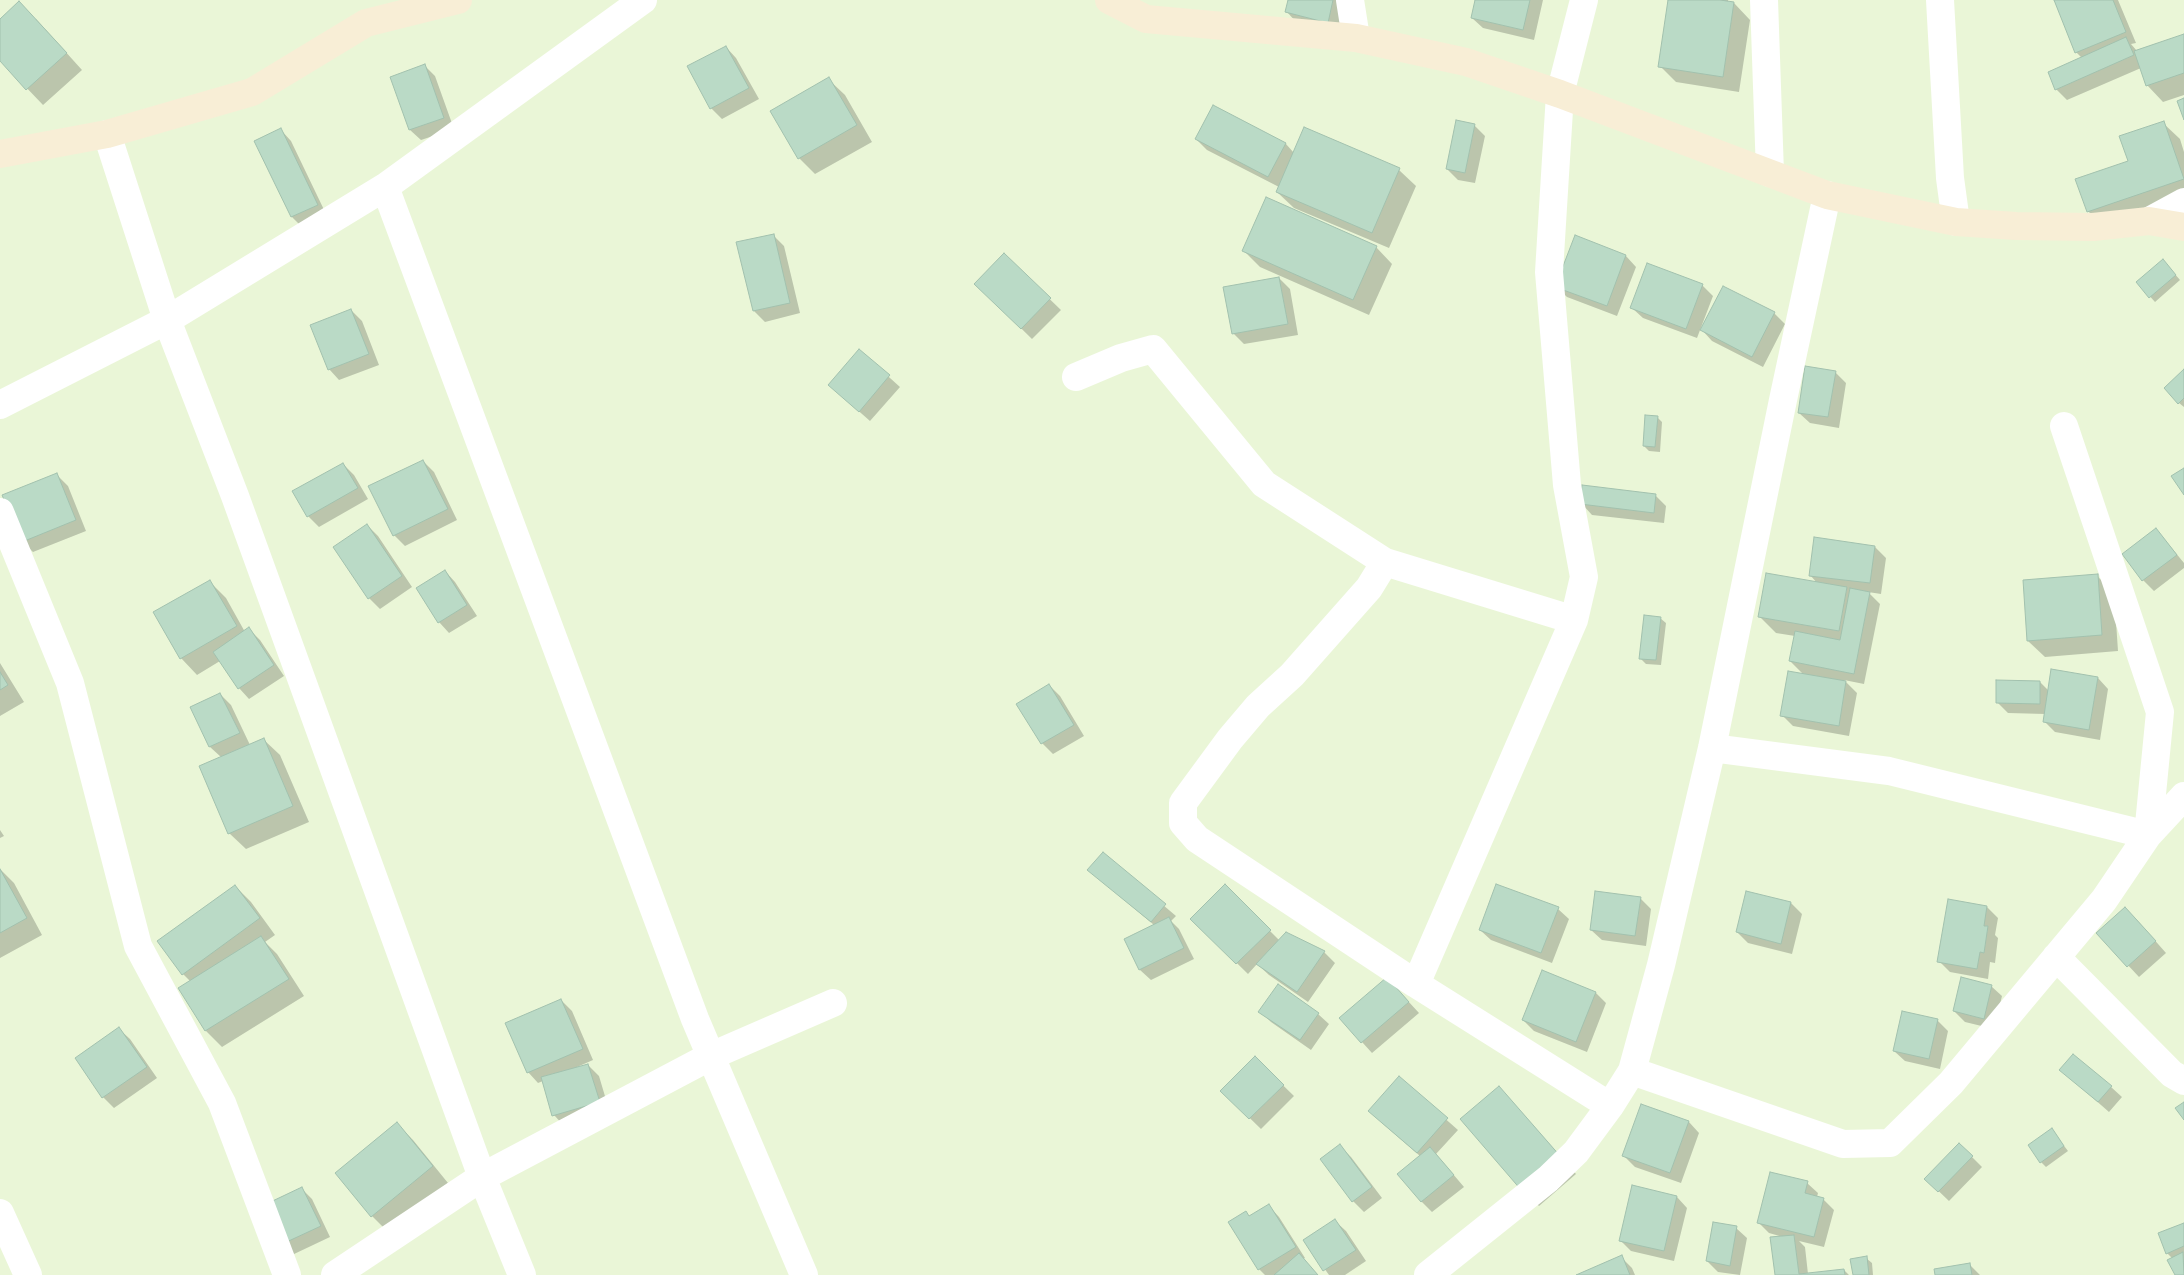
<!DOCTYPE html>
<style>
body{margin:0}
canvas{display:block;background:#eaf6d7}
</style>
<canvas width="2184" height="1275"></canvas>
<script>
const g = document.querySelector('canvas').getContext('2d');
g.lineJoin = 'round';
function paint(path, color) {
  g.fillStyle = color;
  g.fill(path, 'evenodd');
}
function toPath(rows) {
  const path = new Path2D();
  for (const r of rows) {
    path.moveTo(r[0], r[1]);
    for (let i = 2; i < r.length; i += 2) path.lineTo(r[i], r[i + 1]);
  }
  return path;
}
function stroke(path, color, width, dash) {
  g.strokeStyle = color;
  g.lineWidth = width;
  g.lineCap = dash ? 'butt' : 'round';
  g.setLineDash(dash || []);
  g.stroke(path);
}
const shadow = toPath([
 [1290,0,1338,0,1345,7,1339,33,1297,23,1287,12],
 [1476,0,1543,0,1534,40,1483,28,1472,18],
 [1670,0,1728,0,1728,2,1734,3,1750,20,1739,92,1676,82,1660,66],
 [2054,0,2118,0,2136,43,2131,44,2137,51,2184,36,2184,95,2163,102,2147,85,2141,68,2067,100,2056,89,2082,58,2076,52],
 [36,19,82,70,43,105,0,60,0,21],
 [726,47,736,58,759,99,722,119,711,108],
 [425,66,435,76,454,129,421,140,410,130],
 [828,79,845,95,872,142,815,174,799,158],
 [1214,107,1286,144,1294,153,1304,129,1399,170,1416,186,1389,248,1294,208,1277,192,1279,187,1207,150,1196,139],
 [2163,123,2180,139,2184,152,2184,200,2104,228,2088,211],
 [1474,125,1485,136,1475,183,1458,180,1447,169],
 [281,130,291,141,327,216,303,228,292,217,256,142],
 [773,235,784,246,800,313,765,322,754,311,737,243],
 [1576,237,1626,256,1636,267,1617,316,1567,297,1556,286],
 [1376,247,1392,264,1369,315,1260,267,1243,250],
 [1004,255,1061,310,1032,339,976,284],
 [2168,266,2180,280,2155,302,2137,282],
 [1279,278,1290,289,1298,335,1244,344,1233,333],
 [1702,285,1713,296,1697,338,1643,318,1632,308],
 [1724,288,1774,313,1785,324,1763,367,1712,341,1702,330],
 [351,310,362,321,379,365,339,380,329,369],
 [860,351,900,387,870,421,829,385],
 [2184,371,2184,407,2179,403],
 [1835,372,1846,383,1839,428,1810,423,1799,413],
 [1657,417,1662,422,1660,452,1649,451,1644,446],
 [423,461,434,472,457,520,405,546,394,535],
 [343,464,354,475,368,499,319,527,308,516],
 [57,475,68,486,86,531,33,552,23,542],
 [1655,495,1666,506,1664,523,1592,515,1582,504],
 [367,525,378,536,412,587,380,609,369,598,335,547],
 [2156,529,2184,563,2184,568,2154,591,2143,580],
 [1875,547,1886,558,1881,594,1868,592,1880,604,1864,684,1844,680,1857,693,1849,736,1793,726,1782,715,1804,675,1790,661,1795,636,1776,633,1760,617,1818,584,1810,575],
 [445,571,455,582,477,616,449,633,439,622],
 [2097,576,2114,592,2118,651,2045,657,2028,641],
 [209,581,226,598,245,632,249,629,260,640,284,676,249,699,239,688,220,661,197,675,181,658],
 [1660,618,1666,623,1661,665,1646,664,1640,658],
 [0,663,24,702,0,716],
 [2098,678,2108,689,2100,740,2055,732,2044,721,2045,714,2008,713,1997,702,2040,682,2049,691],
 [1049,685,1060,696,1084,736,1053,754,1042,743],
 [220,694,231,705,250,745,263,739,280,755,309,822,246,849,229,833,221,757,210,747,192,708],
 [0,830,4,836,0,838],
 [1103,854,1176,916,1171,921,1179,929,1194,959,1151,980,1140,970,1125,940,1154,925,1089,870],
 [0,869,14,883,42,935,0,958],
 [235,886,251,902,275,935,265,942,277,954,304,996,222,1047,206,1031,180,989,191,982,183,974],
 [1225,886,1280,941,1324,952,1335,963,1308,1002,1269,975,1257,964,1248,974,1192,919],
 [1747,893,1791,903,1802,914,1792,954,1748,943,1737,932],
 [1640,898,1651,909,1646,946,1602,940,1591,930],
 [1949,901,1987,907,1998,918,1995,935,1998,938,1995,963,1990,962,1988,979,1950,972,1939,961],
 [1558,909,1569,919,1552,963,1491,940,1480,930],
 [2136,919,2166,953,2139,977,2098,933],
 [1991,986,2002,996,1994,1029,1965,1022,1954,1011],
 [1397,989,1419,1013,1372,1053,1362,1042],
 [1596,993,1606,1003,1587,1052,1534,1031,1523,1020],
 [561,1000,572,1011,593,1060,577,1067,578,1068,588,1065,599,1076,610,1113,564,1126,554,1115,543,1081,538,1083,528,1072],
 [1260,1011,1318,1014,1329,1024,1311,1050,1271,1022],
 [1937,1020,1948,1031,1940,1069,1905,1061,1894,1051],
 [119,1029,130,1039,157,1078,114,1108,103,1097],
 [1255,1058,1294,1096,1261,1129,1222,1091],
 [2061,1070,2111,1087,2122,1097,2109,1112],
 [1399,1078,1458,1130,1436,1154,1464,1187,1432,1212,1421,1201,1420,1156,1381,1122],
 [1499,1087,1576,1174,1539,1206,1523,1190],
 [1642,1105,1689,1122,1699,1133,1681,1183,1635,1167,1624,1156],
 [397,1124,413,1140,448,1183,388,1232,372,1216],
 [2052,1130,2068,1151,2046,1167,2041,1162],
 [1959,1144,1982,1167,1949,1201,1926,1179],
 [1340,1146,1351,1157,1382,1198,1364,1212,1353,1201],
 [1807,1183,1818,1193,1817,1197,1823,1199,1834,1210,1824,1247,1799,1241,1805,1247,1808,1274,1844,1270,1849,1275,1776,1275,1783,1237,1769,1233,1758,1222],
 [301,1188,312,1199,330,1237,292,1255,282,1244],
 [1677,1197,1687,1208,1674,1261,1631,1251,1620,1240],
 [1269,1206,1279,1217,1305,1258,1303,1259,1318,1275,1265,1275,1259,1269,1230,1223,1250,1217],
 [1335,1221,1346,1231,1366,1261,1345,1275,1329,1275,1304,1240],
 [2184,1224,2184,1275,2176,1275,2173,1259,2167,1253],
 [1736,1228,1747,1238,1740,1275,1718,1272,1707,1261],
 [1621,1257,1632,1268,1635,1275,1579,1275],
 [1866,1258,1872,1263,1873,1275,1854,1275],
 [1970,1265,1980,1275,1936,1275]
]);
const building = toPath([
 [1288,0,1333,0,1328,23,1285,12,1288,0],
 [1475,0,1530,0,1523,30,1471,18,1475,0],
 [1668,0,1720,0,1734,2,1723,77,1658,67,1668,0],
 [2054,0,2113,0,2126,32,2075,53,2054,0],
 [19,1,67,53,26,90,0,61,0,19,19,1],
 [2184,34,2184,73,2146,86,2134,51,2184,34],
 [2126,37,2134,55,2055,90,2048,72,2126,37],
 [726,46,749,88,710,109,687,66,726,46],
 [425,64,444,118,409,130,390,77,425,64],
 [829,77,857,125,798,159,770,111,829,77],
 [2184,98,2184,120,2177,101,2184,98],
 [1213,105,1286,143,1268,177,1195,139,1213,105],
 [1456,120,1475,124,1465,173,1446,169,1456,120],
 [2164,121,2184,179,2087,212,2075,179,2128,161,2119,136,2164,121],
 [1304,127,1400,168,1372,233,1276,192,1304,127],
 [281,128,318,205,291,217,254,141,281,128],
 [1266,197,1377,246,1353,300,1242,251,1266,197],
 [774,234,790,303,753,311,736,242,774,234],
 [1575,235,1626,255,1607,306,1555,287,1575,235],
 [1004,253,1051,298,1021,329,974,284,1004,253],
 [2163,259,2176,275,2149,298,2136,282,2163,259],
 [1647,263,1703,284,1686,329,1630,308,1647,263],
 [1279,277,1288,324,1232,334,1223,287,1279,277],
 [1723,286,1775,312,1752,357,1700,330,1723,286],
 [351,309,369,354,328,370,310,325,351,309],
 [859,349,890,375,859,412,828,385,859,349],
 [1805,366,1836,371,1828,417,1798,413,1805,366],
 [2184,369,2184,398,2178,404,2164,388,2184,369],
 [1645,415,1658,416,1655,447,1643,446,1645,415],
 [423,460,448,509,393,536,368,486,423,460],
 [343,463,358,488,307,517,292,491,343,463],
 [2184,468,2184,495,2171,476,2184,468],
 [57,473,76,520,22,542,2,495,57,473],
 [1582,485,1656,494,1654,513,1580,504,1582,485],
 [367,524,402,576,368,599,333,547,367,524],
 [2156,528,2177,555,2142,581,2122,554,2156,528],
 [1814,537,1875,546,1870,583,1809,576,1814,537],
 [445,570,467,605,438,623,416,588,445,570],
 [1766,573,1847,587,1839,631,1758,617,1766,573],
 [2098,574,2102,635,2027,641,2023,580,2098,574],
 [210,580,237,626,180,659,153,612,210,580],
 [1850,588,1870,592,1854,674,1789,661,1795,631,1840,640,1850,588],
 [1644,615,1661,617,1656,660,1639,659,1644,615],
 [249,627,274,665,238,689,213,652,249,627],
 [2051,669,2098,677,2089,730,2043,722,2051,669],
 [1788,671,1846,681,1839,726,1780,716,1788,671],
 [0,672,8,685,0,690,0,672],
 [1996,680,2040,681,2040,704,1996,703,1996,680],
 [1049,684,1074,725,1041,744,1016,704,1049,684],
 [220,693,240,733,209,747,190,707,220,693],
 [264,738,293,806,228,834,199,766,264,738],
 [1103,852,1166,904,1151,922,1087,870,1103,852],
 [0,869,27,918,0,933,0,869],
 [1225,884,1271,930,1236,964,1190,919,1225,884],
 [1496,884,1559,907,1541,953,1479,930,1496,884],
 [235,885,260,918,182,975,157,941,235,885],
 [1595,891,1641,897,1635,936,1590,930,1595,891],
 [1746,891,1791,902,1781,944,1736,932,1746,891],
 [1948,899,1987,906,1984,926,1988,926,1984,953,1980,952,1977,969,1937,962,1948,899],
 [2125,907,2156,941,2127,967,2096,933,2125,907],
 [1169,917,1184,948,1139,970,1124,939,1169,917],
 [1286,932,1325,951,1297,992,1256,964,1286,932],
 [261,936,289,979,205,1031,178,988,261,936],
 [1542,970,1596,992,1576,1042,1522,1020,1542,970],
 [1387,977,1409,1002,1361,1043,1339,1018,1387,977],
 [1961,977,1992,985,1984,1019,1953,1011,1961,977],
 [1278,984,1319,1013,1300,1040,1258,1012,1278,984],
 [561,999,583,1049,527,1073,505,1023,561,999],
 [1902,1011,1938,1019,1929,1059,1893,1051,1902,1011],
 [119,1027,147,1067,102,1098,75,1058,119,1027],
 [2073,1054,2112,1086,2098,1102,2059,1070,2073,1054],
 [1255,1056,1284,1085,1249,1119,1220,1091,1255,1056],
 [588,1064,600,1102,552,1116,541,1077,588,1064],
 [1399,1076,1448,1118,1417,1153,1368,1111,1399,1076],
 [1499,1086,1561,1157,1522,1191,1460,1119,1499,1086],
 [2184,1102,2184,1120,2175,1108,2184,1102],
 [1641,1104,1689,1121,1670,1173,1622,1156,1641,1104],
 [397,1122,433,1166,371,1217,335,1173,397,1122],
 [2052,1128,2064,1146,2040,1163,2028,1145,2052,1128],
 [1959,1143,1973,1156,1938,1192,1924,1179,1959,1143],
 [1340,1144,1372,1187,1352,1202,1320,1159,1340,1144],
 [1430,1147,1454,1175,1421,1202,1397,1174,1430,1147],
 [1770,1172,1808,1181,1805,1193,1824,1198,1814,1237,1757,1223,1770,1172],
 [1632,1185,1677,1196,1664,1251,1619,1241,1632,1185],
 [302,1187,321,1226,280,1245,262,1206,302,1187],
 [1269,1204,1296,1247,1258,1270,1228,1222,1246,1211,1249,1216,1269,1204],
 [1335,1219,1356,1250,1323,1271,1303,1240,1335,1219],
 [1713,1222,1737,1226,1730,1266,1706,1261,1713,1222],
 [2184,1223,2184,1246,2166,1254,2158,1233,2184,1223],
 [1794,1235,1799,1274,1844,1269,1845,1275,1775,1275,1770,1237,1794,1235],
 [2183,1252,2184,1275,2175,1275,2167,1260,2183,1252],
 [1299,1253,1318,1275,1274,1275,1299,1253],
 [1622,1255,1630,1275,1576,1275,1622,1255],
 [1867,1256,1869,1275,1853,1275,1850,1259,1867,1256],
 [1970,1263,1972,1275,1935,1275,1934,1269,1970,1263]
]);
const street = toPath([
 [1350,0,1356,38],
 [1764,0,1770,173],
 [1940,0,1950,178,1956,222],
 [107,134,167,320,235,496,482,1177,522,1275],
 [385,187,695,1019,804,1275],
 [2149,221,2184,202],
 [1076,377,1121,358,1153,349,1264,484,1385,562],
 [0,405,167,320,385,187,643,0],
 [0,512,70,683,138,946,222,1103,287,1275],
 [1574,620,1385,562,1369,588,1292,675,1258,706,1230,739,1183,803,1183,823,1197,839,1416,984,1610,1106],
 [1712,748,1889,771,2148,835,2160,712,2064,426],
 [2056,957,2172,1074,2184,1081],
 [1416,984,1574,620,1584,577,1567,485,1549,272,1560,94,1584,0],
 [1632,1071,1843,1144,1890,1143,1951,1083,2104,900,2148,835,2184,796],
 [0,1213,28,1275],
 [335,1275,482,1177,711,1056,833,1003],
 [1428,1275,1548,1179,1576,1152,1610,1106,1632,1071,1661,965,1712,748,1783,400,1827,195]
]);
const secondary = toPath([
 [1109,0,1146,19,1356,38,1466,62,1560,94,1827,195,1956,222,2016,226,2093,227,2149,221,2184,227],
 [0,154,107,134,252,92,366,23,458,0]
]);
paint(shadow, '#0003');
paint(building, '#badac6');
stroke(building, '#a2c1ae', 1);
stroke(street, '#fff', 28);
stroke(secondary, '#f8eed6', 28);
</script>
